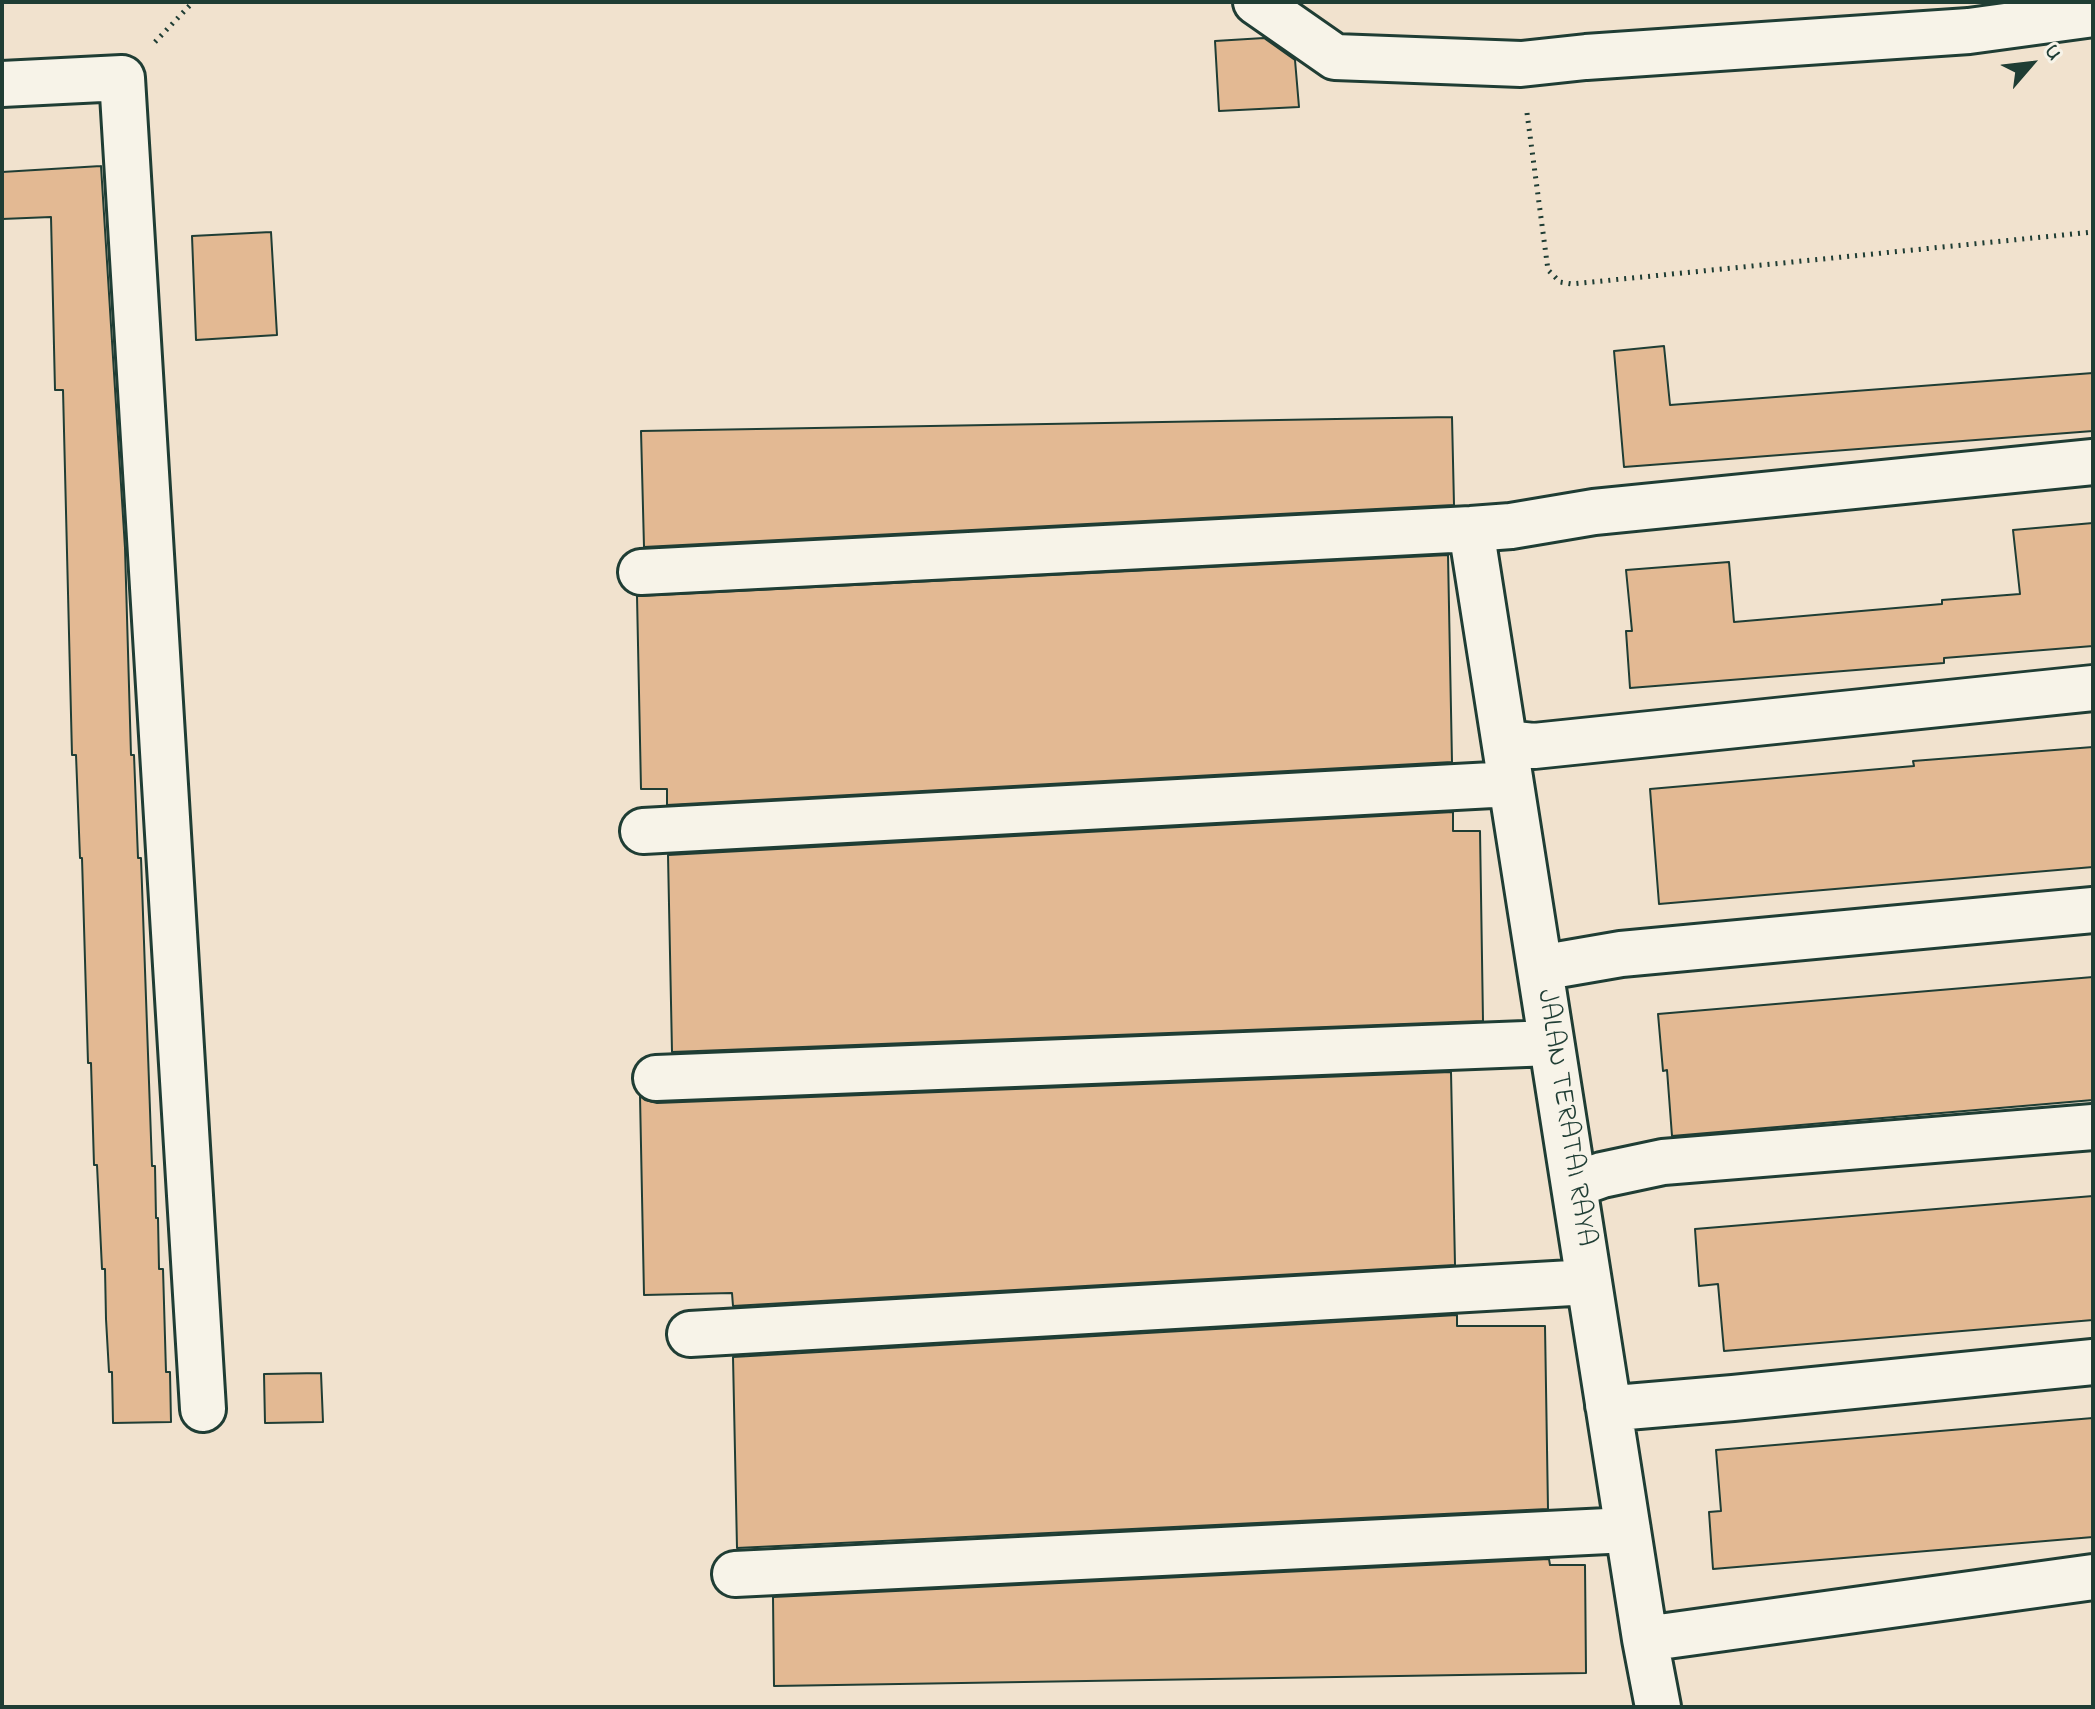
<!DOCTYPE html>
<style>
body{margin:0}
#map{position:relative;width:2095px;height:1709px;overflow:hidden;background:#f1e2ce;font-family:"Indie Flower",sans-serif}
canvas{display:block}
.frame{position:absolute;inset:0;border:4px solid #1f3d34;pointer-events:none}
.north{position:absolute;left:1991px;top:24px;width:80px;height:80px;-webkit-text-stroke:6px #f7f3e8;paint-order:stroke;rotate:62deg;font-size:22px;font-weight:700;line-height:32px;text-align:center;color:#1f3d34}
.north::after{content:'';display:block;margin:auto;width:28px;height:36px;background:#1f3d34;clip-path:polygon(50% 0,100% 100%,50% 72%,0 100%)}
</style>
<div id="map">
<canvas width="2095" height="1709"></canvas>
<div class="frame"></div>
<div class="north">U</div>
</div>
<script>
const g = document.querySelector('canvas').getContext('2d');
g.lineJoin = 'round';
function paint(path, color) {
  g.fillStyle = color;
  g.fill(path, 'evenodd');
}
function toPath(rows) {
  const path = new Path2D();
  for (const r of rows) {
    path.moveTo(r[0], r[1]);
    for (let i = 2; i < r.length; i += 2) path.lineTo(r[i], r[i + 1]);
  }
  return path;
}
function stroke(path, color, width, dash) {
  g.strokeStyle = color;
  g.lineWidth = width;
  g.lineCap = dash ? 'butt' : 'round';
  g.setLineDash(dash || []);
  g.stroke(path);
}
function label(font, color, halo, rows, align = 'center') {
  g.font = font + ' "Indie Flower",sans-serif';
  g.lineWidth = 8;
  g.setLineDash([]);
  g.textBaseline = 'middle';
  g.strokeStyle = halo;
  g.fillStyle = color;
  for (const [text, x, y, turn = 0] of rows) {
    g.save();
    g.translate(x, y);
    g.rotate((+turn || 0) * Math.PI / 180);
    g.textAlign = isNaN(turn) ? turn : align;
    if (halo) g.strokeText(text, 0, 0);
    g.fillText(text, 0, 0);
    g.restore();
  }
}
const building = toPath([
 [1264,38,1295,60,1299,107,1219,111,1215,41,1264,38],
 [101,166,125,548,131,755,134,755,138,858,141,858,152,1166,155,1166,156,1218,158,1218,159,1269,163,1269,166,1372,170,1372,171,1422,113,1423,112,1372,109,1372,106,1319,105,1269,102,1269,97,1165,94,1165,91,1063,88,1063,82,858,80,858,76,755,72,755,63,390,55,390,51,217,2,219,2,172,101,166],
 [271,232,277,335,196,340,192,236,271,232],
 [1664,346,1670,405,2093,373,2093,431,1624,467,1614,351,1664,346],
 [1452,417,1454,505,644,547,641,431,1452,417],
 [2093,523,2093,646,1944,658,1944,663,1630,688,1626,631,1632,631,1626,570,1729,562,1734,622,1942,604,1942,600,2020,594,2013,530,2093,523],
 [1448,555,1452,762,667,805,667,789,641,789,637,596,1448,555],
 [2093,747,2093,867,1659,904,1650,789,1914,766,1913,761,2093,747],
 [1453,812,1453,831,1480,831,1483,1021,672,1052,668,855,1453,812],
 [2093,977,2093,1100,1672,1136,1667,1070,1663,1071,1658,1014,2093,977],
 [1451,1072,1455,1265,733,1306,732,1293,644,1295,640,1096,645,1100,657,1103,1451,1072],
 [2093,1196,2093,1320,1724,1351,1718,1284,1699,1286,1695,1229,2093,1196],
 [1457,1315,1457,1326,1545,1326,1548,1509,737,1548,733,1357,1457,1315],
 [321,1373,323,1422,265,1423,264,1374,321,1373],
 [2093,1418,2093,1537,1713,1569,1709,1512,1721,1511,1716,1450,2093,1418],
 [1549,1559,1550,1565,1585,1565,1586,1673,774,1686,773,1597,1549,1559]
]);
const path = toPath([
 [155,42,193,2],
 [1527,113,1548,270,1560,282,1572,284,2093,232]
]);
const minor = toPath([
 [1256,2,1335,57,1521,64,1586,57,1969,31,2093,14],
 [2,84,122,78,203,1409],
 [1471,529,1645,1639,1658,1707],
 [641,572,1471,529,1511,526,1594,512,2093,462],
 [1505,743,1534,746,2093,688],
 [643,831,1511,784],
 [1540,968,1621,954,2093,910],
 [656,1078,1551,1043],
 [1574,1185,1602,1175,1663,1162,2093,1127],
 [690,1334,1589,1282],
 [1608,1405,1627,1407,1733,1398,2093,1362],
 [735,1574,1628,1530],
 [1645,1639,2093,1577]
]);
const streetNames = [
 ["JALAN TERATAI RAYA",1564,1118,81]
];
paint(building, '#e3b993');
stroke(building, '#1f3d34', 2);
stroke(minor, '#1f3d34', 50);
stroke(path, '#1f3d34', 5, [2, 6]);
stroke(minor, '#f7f3e8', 44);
label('28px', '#1f3d34', '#f7f3e8', streetNames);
</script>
